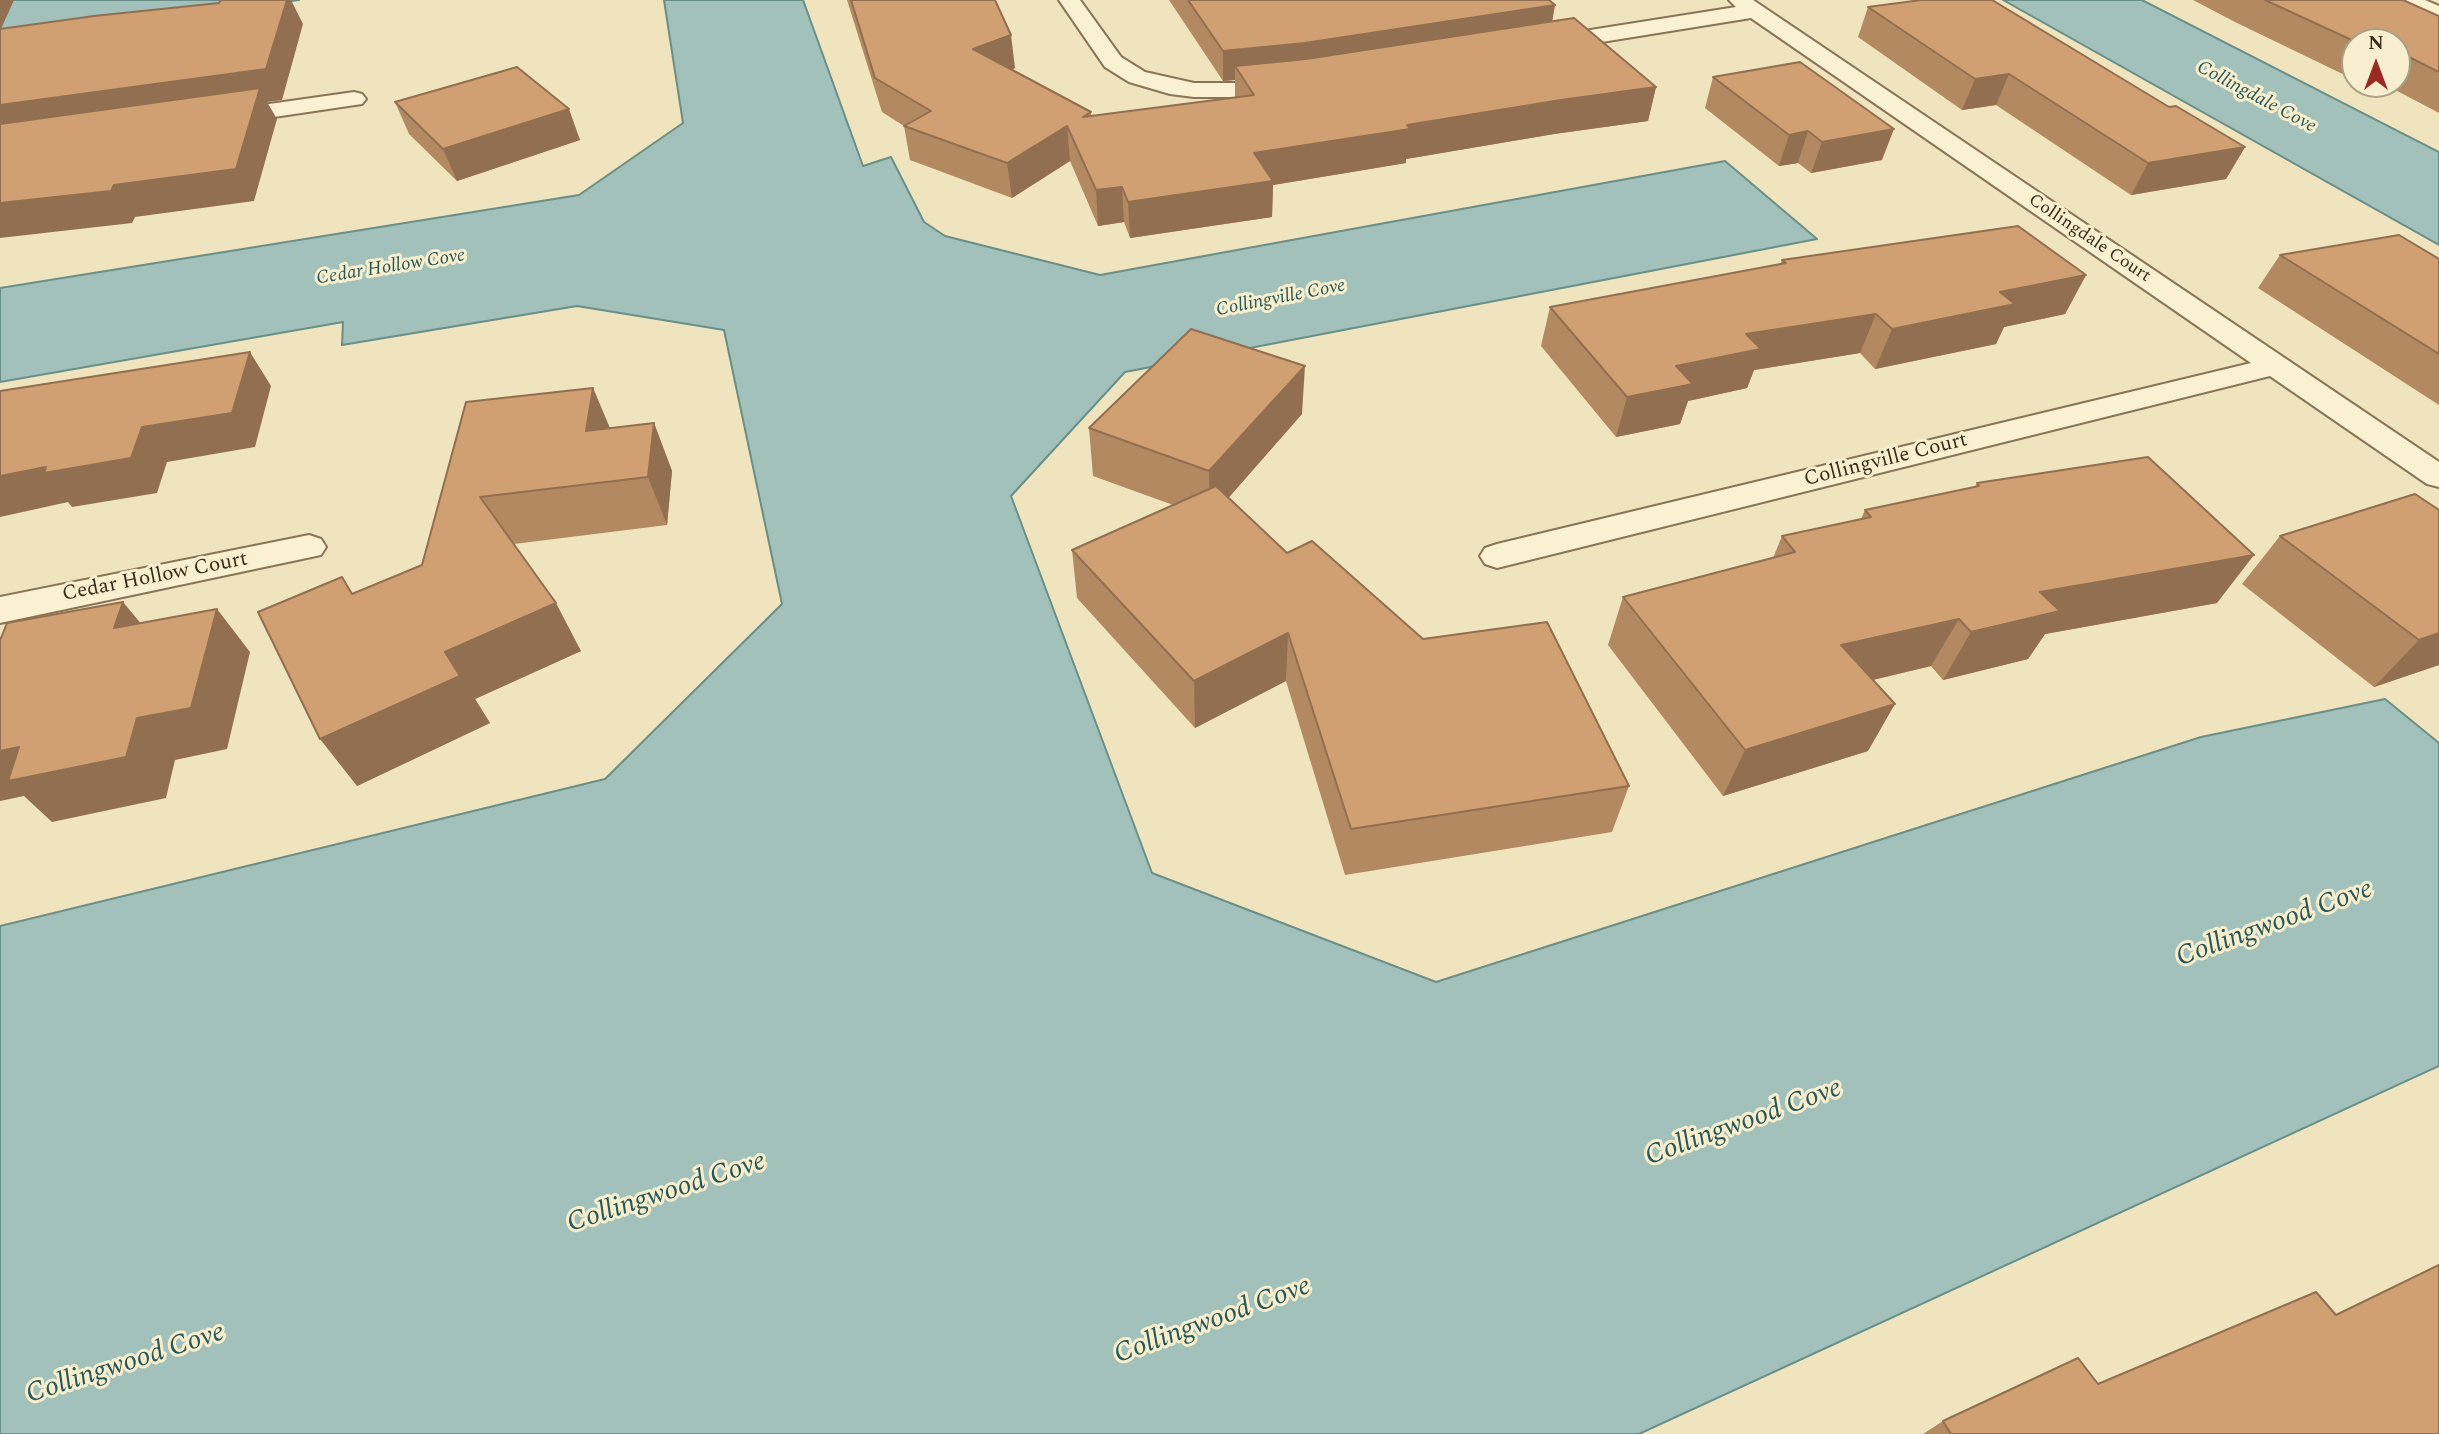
<!DOCTYPE html>
<style>
body{margin:0}
#map{position:relative;width:2439px;height:1434px;overflow:hidden;background:#f0e4be;font-family:Spectral,serif}
canvas{display:block}
.north{position:absolute;left:2341px;top:28px;width:70px;height:70px;box-sizing:border-box;background:#f7eece;border:2px solid #aaa087;border-radius:50%;rotate:0deg;font-size:19px;font-weight:700;line-height:28px;text-align:center;color:#372b1c}
.north::after{content:'';display:block;margin:auto;width:24px;height:32px;background:#9a2a24;clip-path:polygon(50% 0,100% 100%,50% 72%,0 100%)}
</style>
<div id="map">
<canvas width="2439" height="1434"></canvas>
<div class="north">N</div>
</div>
<script>
const g = document.querySelector('canvas').getContext('2d');
g.lineJoin = 'round';
function paint(path, color) {
  g.fillStyle = color;
  g.fill(path, 'evenodd');
}
function toPath(rows) {
  const path = new Path2D();
  for (const r of rows) {
    path.moveTo(r[0], r[1]);
    for (let i = 2; i < r.length; i += 2) path.lineTo(r[i], r[i + 1]);
  }
  return path;
}
function stroke(path, color, width, dash) {
  g.strokeStyle = color;
  g.lineWidth = width;
  g.lineCap = dash ? 'butt' : 'round';
  g.setLineDash(dash || []);
  g.stroke(path);
}
function label(font, color, halo, rows, align = 'center') {
  g.font = font + ' Spectral,serif';
  g.lineWidth = 6;
  g.setLineDash([]);
  g.textBaseline = 'middle';
  g.strokeStyle = halo;
  g.fillStyle = color;
  for (const [text, x, y, turn = 0] of rows) {
    g.save();
    g.translate(x, y);
    g.rotate((+turn || 0) * Math.PI / 180);
    g.textAlign = isNaN(turn) ? turn : align;
    if (halo) g.strokeText(text, 0, 0);
    g.fillText(text, 0, 0);
    g.restore();
  }
}
const water = toPath([
 [0,0,299,0,0,37,0,0],
 [664,0,803,0,863,166,891,157,924,222,945,236,1100,275,1725,161,1817,239,1125,372,1011,496,1152,873,1436,982,2201,737,2385,699,2439,743,2439,1066,1639,1434,0,1434,0,926,605,779,782,604,724,330,577,306,342,345,343,322,0,382,0,288,579,195,683,123,664,0],
 [2003,0,2142,0,2439,152,2439,245,2003,0]
]);
const minor = toPath([
 [1059,0,1080,0,1121,57,1145,72,1194,83,1248,83,1286,79,1294,81,1297,86,1294,91,1286,93,1248,97,1194,97,1170,94,1129,82,1105,67,1059,0],
 [1729,0,1753,0,2439,462,2439,487,2427,484,2270,376,1497,568,1485,564,1480,556,1485,548,1497,544,2251,363,1751,18,1546,51,1538,49,1535,44,1538,39,1546,37,1736,7,1729,0],
 [2398,0,2425,0,2439,6,2439,20,2401,4,2398,0],
 [354,92,362,94,366,99,362,104,220,125,212,123,208,118,212,113,220,111,354,92],
 [309,535,321,539,326,547,321,555,0,623,0,597,309,535]
]);
const wall = toPath([
 [847,0,995,0,1015,68,1012,70,1091,112,1091,116,1235,97,1235,80,1223,81,1169,0,1549,0,1552,21,1656,87,1648,121,1554,134,1406,159,1406,163,1273,185,1272,217,1130,238,1124,222,1098,226,1070,161,1012,198,910,160,904,126,882,112],
 [2193,0,2403,0,2439,16,2439,113,2384,84,2397,84,2397,42,2355,42,2355,80,2235,22],
 [1868,7,2169,107,2245,147,2226,179,2131,195,1996,105,1962,110,1858,37],
 [1713,77,1882,160,1811,173,1798,163,1779,166,1705,108],
 [395,102,580,140,457,181,409,134],
 [2280,255,2439,259,2439,405,2258,288],
 [1782,260,2086,275,2065,314,2004,327,1996,344,1875,369,1860,353,1754,370,1747,388,1688,401,1680,424,1616,437,1541,346,1550,307,1780,265],
 [593,388,610,428,654,423,672,471,667,525,514,544,581,651,475,699,490,723,357,786,422,565,466,402],
 [1302,414,1228,498,1287,553,1423,639,1629,786,1612,832,1345,875,1286,681,1195,728,1077,598,1072,550,1173,505,1093,476,1089,428],
 [1977,483,2217,603,2045,634,2028,659,1943,680,1931,666,1873,680,1868,751,1723,796,1608,645,1623,597,1773,558,1782,536,1861,519,1865,510,1975,487],
 [2439,510,2439,665,2374,687,2242,584,2280,536],
 [2336,1315,2439,1434,1923,1434,1943,1421,2098,1384]
]);
const shadedWall = toPath([
 [0,0,14,0,0,31],
 [287,0,291,0,303,24,282,100,267,102,277,119,254,201,135,217,132,223,0,238,0,105],
 [1555,5,1550,35,1235,66,1235,80,1223,81,1223,51],
 [1011,35,1015,68,977,82,973,49],
 [2009,74,1996,105,1962,110,1975,79],
 [1656,87,1648,121,1554,134,1406,159,1406,163,1273,185,1272,217,1130,238,1128,202,1254,153,1407,125,1561,100],
 [569,109,580,140,457,181,443,149],
 [1067,126,1070,161,1012,198,1007,163],
 [1894,129,1882,160,1811,173,1822,142],
 [1808,131,1798,163,1779,166,1789,135],
 [2245,147,2226,179,2131,195,2148,163],
 [1122,187,1124,222,1098,226,1096,190],
 [2086,275,2065,314,2004,327,1996,344,1875,369,1892,329,2000,292],
 [1876,314,1860,353,1754,370,1747,388,1688,401,1680,424,1616,437,1627,397,1676,366,1746,334],
 [250,352,271,386,255,447,167,462,157,493,72,507,68,502,0,517,0,476,46,467,142,427],
 [1305,366,1302,414,1210,519,1209,471],
 [593,388,613,436,586,431],
 [654,423,672,471,667,525,648,477],
 [2254,555,2217,603,2045,634,2028,659,1943,680,1971,632,2040,592],
 [123,602,158,644,114,628],
 [556,603,581,651,475,699,490,723,357,786,320,739,445,652],
 [217,609,250,652,227,749,175,760,166,798,52,822,24,796,0,801,0,751,137,718],
 [1959,619,1931,666,1817,693,1841,645],
 [1288,633,1286,681,1195,728,1194,681],
 [2439,633,2439,665,2374,687,2419,640],
 [1895,704,1868,751,1723,796,1745,750]
]);
const building = toPath([
 [221,0,287,0,266,69,0,105,0,29,94,16,219,3,221,0],
 [851,0,995,0,1011,35,973,49,1091,112,1083,117,1254,95,1235,66,1306,59,1574,18,1656,87,1561,100,1407,125,1410,129,1254,153,1273,181,1128,202,1122,187,1096,190,1067,126,1007,163,904,126,931,111,875,78,851,0],
 [1188,0,1549,0,1555,5,1305,43,1223,51,1188,0],
 [1921,0,1992,0,2169,107,2176,106,2245,147,2148,163,2009,74,1975,79,1868,7,1921,0],
 [2265,0,2403,0,2439,16,2439,72,2397,51,2397,42,2356,42,2265,0],
 [1800,62,1894,129,1822,142,1808,131,1789,135,1713,77,1800,62],
 [517,67,569,109,443,149,395,102,517,67],
 [260,88,236,169,114,185,111,191,0,203,0,124,260,88],
 [2018,226,2086,275,2000,292,2015,304,1892,329,1876,314,1746,334,1761,349,1676,366,1693,384,1627,397,1550,307,1786,263,1782,260,2018,226],
 [2399,235,2439,259,2439,354,2280,255,2399,235],
 [1191,329,1305,366,1209,471,1089,428,1191,329],
 [250,352,232,413,142,427,131,458,44,473,46,467,0,476,0,391,250,352],
 [593,388,586,431,654,423,648,477,480,497,556,603,445,652,460,676,320,739,258,612,342,577,352,594,422,565,466,402,593,388],
 [2148,457,2254,555,2040,592,2060,611,1971,632,1959,619,1841,645,1895,704,1745,750,1623,597,1795,552,1782,536,1871,517,1865,510,1979,486,1977,483,2148,457],
 [1216,486,1287,553,1312,541,1423,639,1547,622,1629,786,1351,829,1288,633,1194,681,1072,550,1216,486],
 [2415,494,2439,510,2439,633,2419,640,2280,536,2415,494],
 [123,602,114,628,217,609,191,708,137,718,126,757,8,781,19,747,0,751,0,638,1,638,7,623,123,602],
 [2439,1265,2439,1434,1951,1434,1943,1421,2078,1358,2098,1384,2316,1292,2336,1315,2439,1265]
]);
const farStreetnames = [
 ["Collingdale Court",2089,239,34]
];
const farWaternames = [
 ["Collingdale Cove",2256,98,28],
 ["Cedar Hollow Cove",391,268,-9],
 ["Collingville Cove",1281,299,-11]
];
const streetNames = [
 ["Collingville Court",1886,461,-14],
 ["Cedar Hollow Court",155,578,-11]
];
const nearWaternames = [
 ["Collingwood Cove",2275,925,-20],
 ["Collingwood Cove",1744,1124,-20],
 ["Collingwood Cove",667,1194,-18],
 ["Collingwood Cove",1213,1322,-20],
 ["Collingwood Cove",126,1365,-18]
];
paint(water, '#a2c1ba');
stroke(water, '#698f88', 2);
stroke(minor, '#897456', 4);
paint(minor, '#faf1d2');
paint(wall, '#b38962');
paint(shadedWall, '#926f50');
paint(building, '#d09f72');
stroke(building, '#926f50', 2);
label('18px', '#372b1c', '#f7eece', farStreetnames);
label('italic 19px', '#2a5858', '#f7eece', farWaternames);
label('21px', '#372b1c', '#f7eece', streetNames);
label('italic 28px', '#2a5858', '#f7eece', nearWaternames);
</script>
